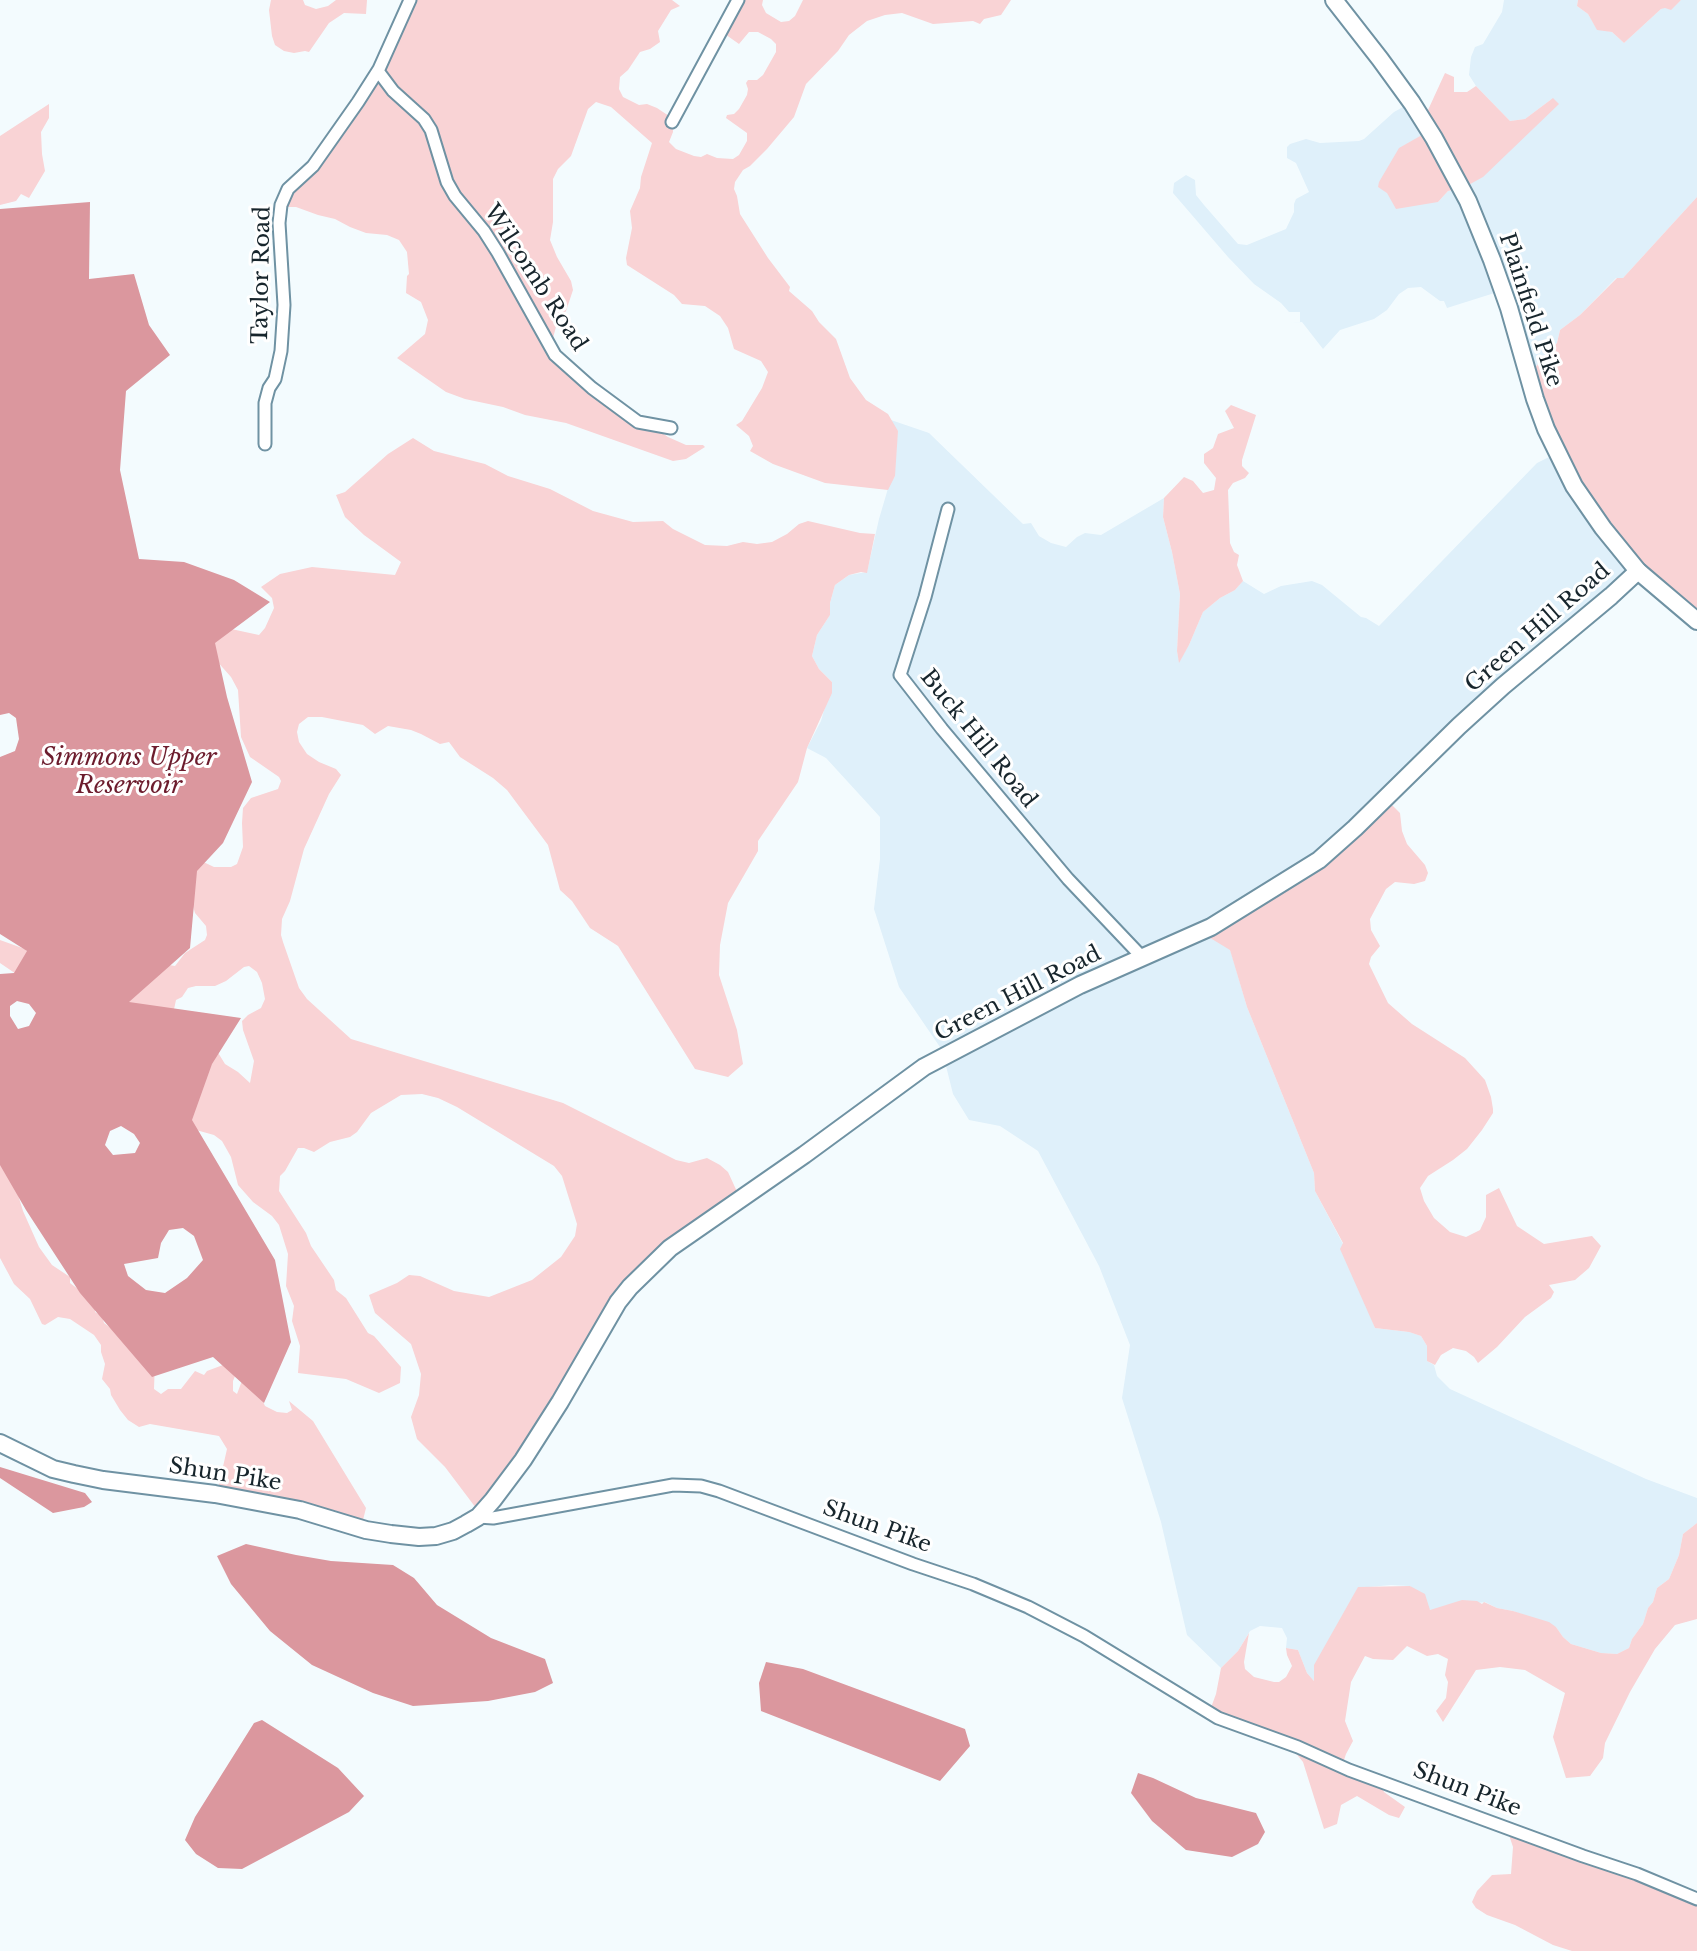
<!DOCTYPE html>
<style>
body{margin:0}
canvas{display:block;background:#f3fbfe}
</style>
<canvas width="1697" height="1951"></canvas>
<script>
const g = document.querySelector('canvas').getContext('2d');
g.lineJoin = 'round';
function paint(path, color) {
  g.fillStyle = color;
  g.fill(path, 'evenodd');
}
function toPath(rows) {
  const path = new Path2D();
  for (const r of rows) {
    path.moveTo(r[0], r[1]);
    for (let i = 2; i < r.length; i += 2) path.lineTo(r[i], r[i + 1]);
  }
  return path;
}
function stroke(path, color, width, dash) {
  g.strokeStyle = color;
  g.lineWidth = width;
  g.lineCap = dash ? 'butt' : 'round';
  g.setLineDash(dash || []);
  g.stroke(path);
}
function label(font, color, halo, rows, align = 'center') {
  g.font = font + ' "Libre Baskerville",serif';
  g.lineWidth = 6;
  g.setLineDash([]);
  g.textBaseline = 'middle';
  g.strokeStyle = halo;
  g.fillStyle = color;
  for (const [text, x, y, turn = 0] of rows) {
    g.save();
    g.translate(x, y);
    g.rotate((+turn || 0) * Math.PI / 180);
    g.textAlign = isNaN(turn) ? turn : align;
    if (halo) g.strokeText(text, 0, 0);
    g.fillText(text, 0, 0);
    g.restore();
  }
}
const built = toPath([
 [1504,0,1578,0,1577,6,1588,14,1597,29,1612,32,1624,43,1661,9,1665,7,1671,9,1681,0,1697,0,1697,197,1623,278,1616,278,1580,315,1560,330,1557,343,1531,372,1504,290,1447,308,1444,301,1440,301,1421,287,1408,288,1399,294,1387,310,1374,319,1340,330,1323,349,1302,322,1290,323,1300,322,1300,312,1289,312,1281,303,1254,284,1228,257,1173,193,1174,183,1186,175,1195,180,1196,195,1204,205,1238,244,1247,245,1286,229,1294,212,1294,204,1296,199,1309,192,1296,163,1287,158,1287,147,1290,144,1306,139,1320,143,1359,141,1364,139,1394,112,1412,102,1429,131,1391,164,1378,187,1438,202,1448,191,1463,188,1553,98,1525,119,1510,121,1476,86,1469,75,1471,57,1475,47,1483,44,1502,12],
 [891,420,929,433,1023,524,1031,523,1039,536,1051,543,1066,547,1077,537,1085,533,1101,535,1164,498,1163,517,1172,552,1180,594,1177,651,1179,661,1189,645,1203,612,1220,598,1235,590,1243,581,1264,594,1281,586,1312,581,1322,585,1361,617,1366,618,1379,626,1537,463,1559,452,1636,567,1500,688,1230,949,1247,1007,1314,1173,1315,1191,1343,1244,1375,1328,1409,1332,1421,1336,1427,1346,1427,1361,1434,1365,1437,1376,1450,1389,1646,1479,1697,1498,1697,1523,1683,1534,1679,1555,1669,1579,1657,1588,1653,1602,1648,1608,1643,1624,1632,1639,1629,1648,1617,1654,1601,1653,1571,1644,1563,1637,1556,1627,1513,1611,1497,1608,1485,1602,1430,1610,1410,1586,1391,1585,1358,1588,1315,1682,1307,1673,1298,1650,1286,1648,1287,1638,1282,1628,1260,1626,1250,1631,1238,1651,1221,1668,1187,1635,1161,1522,1122,1398,1130,1345,1099,1266,1038,1151,1000,1126,969,1120,953,1094,942,1050,899,987,874,909,880,859,880,817,826,758,807,748,821,721,832,682,819,669,812,656,817,635,830,615,830,603,835,585,849,575,867,572,879,519,889,485,895,476]
]);
const green = toPath([
 [271,0,303,0,305,5,316,9,328,6,336,0,367,0,366,14,344,13,329,23,309,52,305,51,294,53,284,51,275,45,272,36,269,10],
 [410,0,672,0,680,6,671,10,658,31,660,42,650,49,640,52,628,70,620,77,619,89,623,97,639,105,647,104,657,108,672,118,673,132,669,142,676,149,694,156,701,157,707,154,717,158,733,159,739,155,747,141,747,133,726,118,727,115,734,114,739,109,747,95,748,89,746,83,748,80,757,80,763,75,776,52,776,44,771,39,758,32,749,32,739,44,722,32,737,0,763,0,762,5,766,13,781,22,789,21,795,16,803,0,1011,0,1001,15,984,19,980,24,973,21,933,24,902,13,885,15,867,21,849,35,838,51,806,84,794,117,767,149,750,166,743,170,735,182,734,189,737,196,740,214,768,258,790,287,789,291,812,311,819,322,836,339,850,378,866,400,888,414,898,431,895,476,888,490,825,483,773,464,750,451,753,446,749,436,736,425,742,421,762,388,768,372,761,361,734,349,728,328,720,316,705,306,682,304,674,295,627,265,626,258,632,228,630,211,640,188,641,177,652,143,611,107,596,102,588,109,571,156,558,169,553,179,553,222,550,240,557,257,571,281,573,290,566,311,557,323,553,338,552,351,634,414,668,437,686,445,703,445,705,447,686,459,673,461,566,423,525,415,503,407,465,399,446,392,397,358,425,334,428,320,421,302,406,293,407,276,409,274,407,252,399,240,387,235,366,233,350,227,335,219,318,215,296,207,282,207,283,196,352,110],
 [1578,0,1681,0,1671,10,1665,8,1661,9,1624,43,1612,32,1597,30,1588,14,1577,6],
 [1445,73,1454,77,1454,92,1467,92,1476,86,1510,121,1525,119,1553,98,1559,104,1483,177,1463,188,1448,191,1438,202,1396,209,1387,193,1378,187,1379,182,1399,148,1429,131,1421,116,1428,110],
 [49,104,49,118,41,132,42,154,45,171,29,198,21,194,16,201,0,205,0,136],
 [1697,197,1697,620,1670,599,1574,482,1531,372,1557,343,1560,330,1580,315,1617,278,1623,278],
 [1231,405,1256,415,1242,460,1242,466,1249,473,1245,478,1233,483,1228,490,1230,543,1234,552,1239,555,1237,565,1243,581,1235,590,1220,598,1203,612,1189,645,1179,663,1177,651,1180,594,1172,552,1163,517,1164,498,1184,477,1193,481,1203,493,1214,490,1216,478,1204,463,1204,454,1213,448,1218,434,1234,428,1225,411],
 [413,438,434,451,485,464,508,476,550,489,593,511,633,522,663,521,673,529,705,545,727,546,743,542,757,544,772,542,787,534,799,524,808,521,860,533,875,534,867,573,861,572,849,575,835,585,830,603,830,615,817,635,812,656,819,669,832,682,832,693,807,748,798,782,758,841,758,851,728,903,720,945,719,975,737,1030,743,1064,728,1077,695,1069,618,946,590,928,572,901,560,890,548,845,507,790,493,778,460,757,449,742,440,744,421,734,411,730,388,726,375,734,363,725,322,717,308,717,299,724,297,732,299,742,307,754,319,762,336,769,341,775,329,794,304,849,290,901,282,919,281,935,283,942,299,988,307,999,351,1039,563,1103,676,1160,689,1163,707,1158,720,1165,728,1172,739,1196,630,1286,586,1358,479,1512,445,1467,417,1439,411,1417,419,1395,421,1374,411,1344,375,1313,369,1295,397,1283,409,1275,420,1276,454,1291,489,1297,532,1280,561,1257,575,1236,577,1224,562,1176,554,1166,457,1107,438,1098,422,1094,401,1095,371,1113,357,1132,350,1137,330,1142,314,1152,304,1148,298,1148,285,1171,280,1176,279,1191,306,1233,311,1246,334,1280,336,1290,346,1298,368,1333,374,1336,401,1367,400,1383,379,1393,346,1379,298,1373,300,1346,292,1321,294,1306,286,1286,288,1254,279,1225,272,1216,253,1202,238,1185,231,1157,222,1141,214,1135,196,1130,187,1118,209,1038,225,1064,238,1072,250,1083,254,1061,243,1030,242,1021,248,1015,261,1008,265,999,262,983,257,972,249,966,244,967,226,981,215,986,196,986,188,988,182,997,176,1000,173,1014,129,1003,124,973,157,963,175,966,185,953,205,940,207,935,206,926,195,913,191,899,195,858,214,867,231,867,237,864,243,847,242,823,243,808,251,798,278,789,281,781,279,777,250,757,241,737,238,690,231,677,207,650,222,627,259,635,265,628,274,608,272,598,261,587,280,574,312,567,395,575,401,562,364,535,345,517,336,495,345,492,388,454],
 [1386,799,1400,813,1402,831,1407,844,1425,865,1428,873,1425,881,1414,884,1395,882,1386,889,1370,919,1371,930,1380,946,1371,957,1369,964,1388,1003,1412,1024,1465,1058,1485,1080,1491,1097,1493,1109,1493,1113,1482,1130,1467,1149,1453,1160,1428,1176,1420,1188,1424,1201,1434,1218,1450,1232,1466,1237,1480,1230,1486,1217,1486,1195,1499,1188,1517,1226,1544,1244,1592,1236,1601,1246,1589,1268,1575,1280,1549,1285,1554,1292,1551,1298,1525,1317,1497,1347,1478,1363,1474,1357,1466,1351,1453,1348,1441,1355,1435,1365,1427,1361,1427,1346,1421,1336,1409,1332,1375,1328,1340,1249,1343,1243,1315,1191,1314,1173,1247,1007,1230,950,1202,933,1259,899],
 [0,940,25,949,33,958,22,978,0,963],
 [0,1161,14,1182,23,1211,39,1247,52,1265,70,1277,70,1283,95,1302,95,1312,102,1316,104,1323,155,1361,154,1389,161,1394,168,1389,181,1389,195,1371,204,1375,207,1371,223,1365,246,1349,233,1381,233,1391,237,1394,243,1378,251,1382,249,1389,259,1393,265,1406,277,1412,287,1413,292,1410,289,1401,313,1421,366,1508,361,1528,217,1493,227,1449,219,1436,150,1424,139,1427,128,1420,120,1410,111,1395,110,1389,102,1379,105,1364,101,1352,101,1345,94,1335,70,1319,58,1317,45,1325,42,1324,30,1299,14,1284,0,1258],
 [1697,1523,1697,1619,1675,1625,1655,1649,1630,1692,1605,1743,1603,1758,1590,1776,1566,1778,1553,1737,1565,1693,1525,1670,1500,1667,1476,1670,1443,1722,1436,1711,1446,1698,1448,1682,1445,1675,1448,1659,1438,1654,1427,1656,1407,1646,1393,1660,1373,1659,1365,1656,1351,1682,1345,1721,1353,1741,1346,1754,1342,1766,1379,1781,1384,1792,1405,1807,1399,1818,1389,1815,1357,1796,1341,1805,1337,1824,1324,1829,1303,1762,1290,1746,1209,1713,1216,1694,1221,1668,1238,1651,1249,1633,1244,1662,1245,1669,1254,1677,1274,1682,1279,1682,1286,1677,1292,1666,1287,1655,1286,1648,1298,1650,1307,1673,1314,1681,1314,1665,1358,1587,1410,1586,1425,1594,1430,1610,1462,1600,1477,1601,1482,1604,1484,1602,1497,1608,1513,1611,1549,1622,1556,1627,1563,1637,1571,1644,1601,1653,1617,1654,1629,1648,1632,1639,1643,1624,1648,1608,1653,1602,1657,1588,1669,1579,1679,1555,1683,1534],
 [1507,1829,1697,1900,1697,1951,1572,1951,1553,1945,1515,1925,1487,1915,1476,1908,1472,1902,1477,1891,1492,1875,1511,1874,1513,1847]
]);
const water = toPath([
 [90,202,89,279,134,274,149,325,170,355,126,391,120,470,139,559,184,562,234,580,270,602,215,643,227,697,252,782,223,843,197,871,190,948,129,1002,241,1018,212,1064,192,1120,275,1260,291,1342,264,1403,213,1357,152,1377,80,1293,26,1210,0,1165,0,974,14,973,27,951,0,934,0,757,15,751,19,739,16,718,9,713,0,715,0,209],
 [17,1001,29,1004,36,1013,29,1026,18,1029,10,1016,10,1006],
 [121,1126,134,1134,140,1143,135,1153,113,1155,105,1145,110,1131],
 [183,1228,194,1236,203,1260,187,1278,165,1293,146,1290,128,1276,124,1264,158,1258,161,1243,169,1230],
 [0,1467,85,1493,92,1502,84,1507,53,1513,0,1478],
 [246,1544,296,1555,331,1561,393,1565,414,1578,437,1605,491,1638,545,1659,553,1683,535,1692,488,1701,413,1706,373,1693,312,1665,270,1631,231,1584,217,1556],
 [766,1662,803,1669,965,1729,970,1746,940,1781,761,1711,759,1683],
 [262,1720,338,1768,364,1796,349,1812,242,1869,218,1868,196,1854,185,1840,195,1817,254,1723],
 [1138,1773,1153,1778,1196,1798,1256,1813,1265,1832,1258,1844,1232,1857,1186,1850,1152,1821,1131,1793]
]);
const minor = toPath([
 [378,71,393,91,424,119,431,130,447,182,455,196,484,231,498,253,555,355,592,388,638,422,671,428],
 [672,122,738,0],
 [265,444,265,403,269,388,275,379,281,351,284,305,279,223,281,205,288,189,313,166,358,102,379,69,410,0],
 [948,509,925,597,900,675,942,729,1068,879,1141,956],
 [478,1517,493,1518,673,1485,701,1486,719,1491,913,1564,973,1584,1028,1607,1084,1636,1218,1718,1298,1747,1349,1770,1583,1856,1637,1874,1697,1899]
]);
const secondary = toPath([
 [0,1443,53,1469,74,1474,103,1480,215,1494,300,1510,366,1530,391,1534,419,1537,436,1536,453,1531,466,1524,478,1517,493,1500,523,1460,560,1402,618,1302,630,1287,670,1248,804,1155,924,1067,1080,985,1211,927,1319,860,1355,828,1459,726,1503,686,1611,596,1638,571]
]);
const primary = toPath([
 [1334,0,1380,59,1412,103,1434,138,1468,201,1492,260,1509,308,1535,399,1546,429,1574,486,1603,528,1638,571,1697,621]
]);
const streetNames = [
 ["Taylor Road",262,275,-89],
 ["Wilcomb Road",535,278,57],
 ["Plainfield Pike",1530,310,72],
 ["Green Hill Road",1538,628,-41],
 ["Buck Hill Road",978,739,51],
 ["Green Hill Road",1018,994,-27],
 ["Shun Pike",225,1475,9],
 ["Shun Pike",877,1527,20],
 ["Shun Pike",1467,1790,21]
];
const waterNames = [
 ["Simmons Upper",129,758],
 ["Reservoir",129,786]
];
paint(built, '#dff0fa');
paint(green, '#f9d3d5');
paint(water, '#db979e');
stroke(minor, '#6f92a3', 15);
stroke(secondary, '#6f92a3', 20);
stroke(primary, '#6f92a3', 20);
stroke(minor, '#fff', 11);
stroke(secondary, '#fff', 16);
stroke(primary, '#fff', 16);
label('22px', '#17252c', '#fff', streetNames);
label('italic 24px', '#6c1c2d', '#fff', waterNames);
</script>
